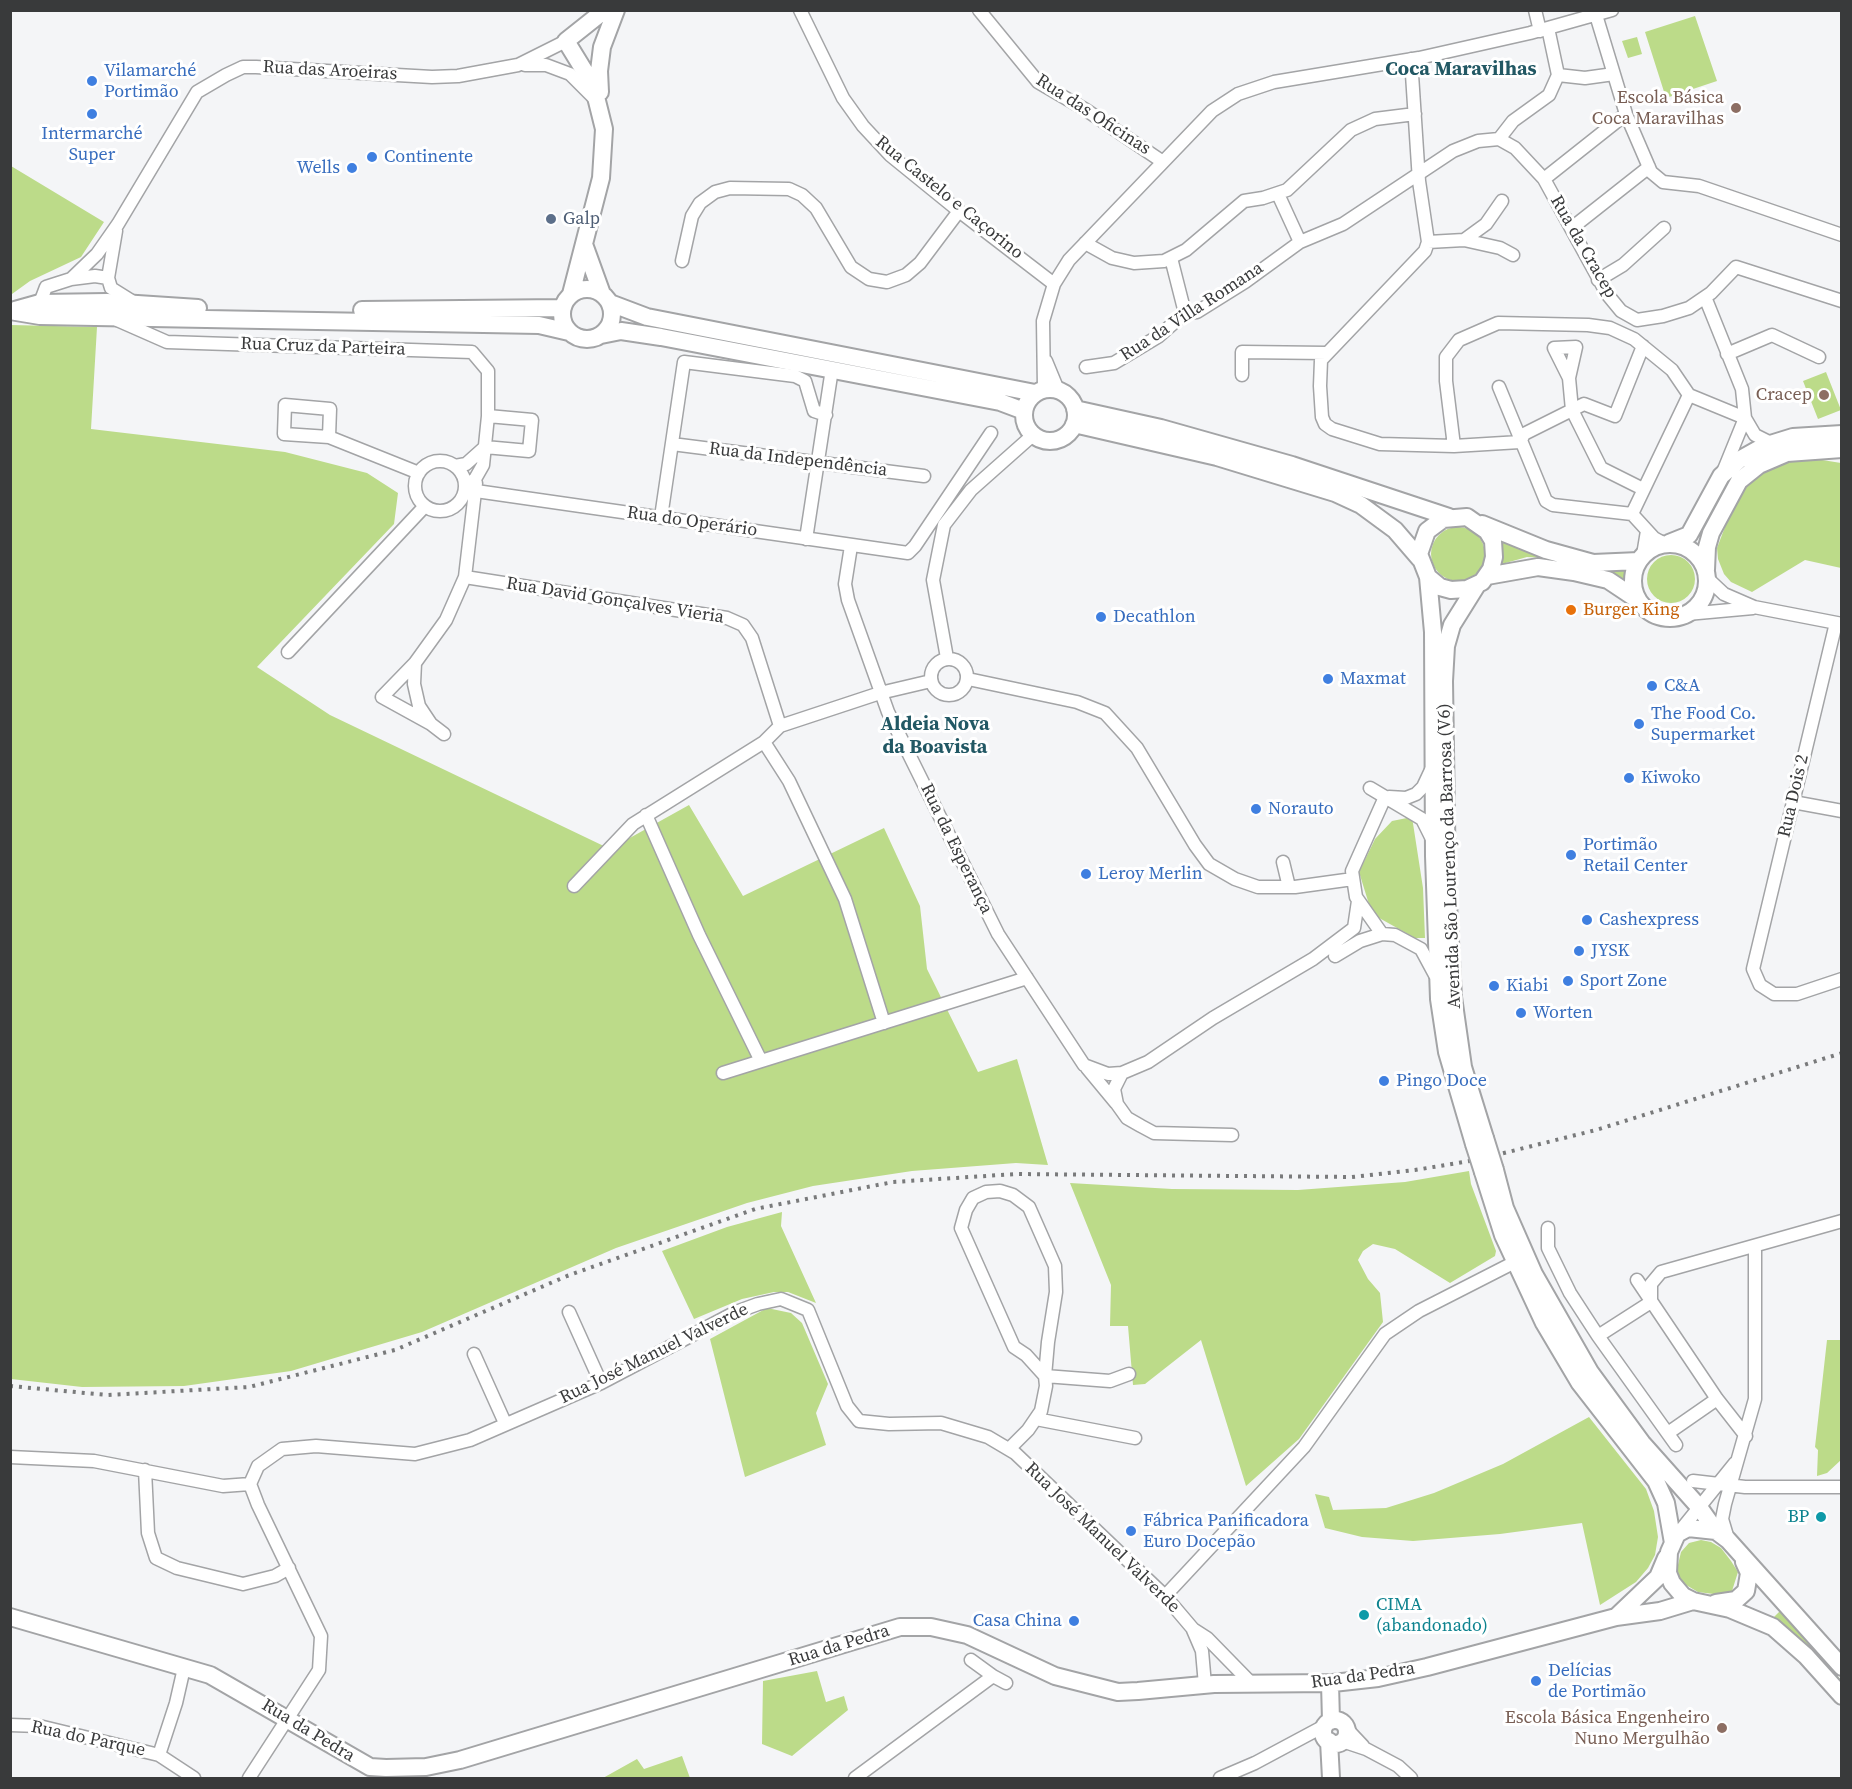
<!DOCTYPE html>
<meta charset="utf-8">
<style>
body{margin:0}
#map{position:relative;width:1852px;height:1789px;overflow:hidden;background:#f4f5f7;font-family:"Source Serif 4",serif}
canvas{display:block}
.frame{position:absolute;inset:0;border:12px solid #393a3b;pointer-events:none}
</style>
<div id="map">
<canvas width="1852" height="1789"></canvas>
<div class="frame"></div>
</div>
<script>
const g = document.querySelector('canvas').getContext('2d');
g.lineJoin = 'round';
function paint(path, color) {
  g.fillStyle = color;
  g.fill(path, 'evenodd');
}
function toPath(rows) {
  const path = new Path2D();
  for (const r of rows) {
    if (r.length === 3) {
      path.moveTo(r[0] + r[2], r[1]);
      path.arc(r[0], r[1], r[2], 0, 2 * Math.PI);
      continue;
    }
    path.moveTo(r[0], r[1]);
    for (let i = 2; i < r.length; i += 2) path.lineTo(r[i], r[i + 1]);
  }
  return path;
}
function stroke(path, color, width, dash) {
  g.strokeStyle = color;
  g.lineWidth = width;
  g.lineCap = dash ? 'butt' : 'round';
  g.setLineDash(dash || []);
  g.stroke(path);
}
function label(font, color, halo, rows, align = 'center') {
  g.font = font + ' "Source Serif 4",serif';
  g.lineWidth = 6;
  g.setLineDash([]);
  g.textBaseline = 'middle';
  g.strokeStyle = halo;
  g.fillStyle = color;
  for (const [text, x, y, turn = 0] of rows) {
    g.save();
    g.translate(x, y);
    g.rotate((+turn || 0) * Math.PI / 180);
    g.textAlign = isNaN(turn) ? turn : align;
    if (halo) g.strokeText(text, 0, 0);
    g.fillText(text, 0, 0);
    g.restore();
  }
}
const green = toPath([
 [1695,16,1717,81,1666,98,1645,32],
 [1637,37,1642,54,1628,58,1622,41],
 [11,166,104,222,81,257,30,281,12,294],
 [11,325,97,327,91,429,285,452,367,473,398,493,394,524,257,667,330,715,610,849,689,805,743,896,884,828,920,906,927,969,978,1072,1017,1059,1048,1165,1016,1163,912,1171,813,1186,747,1203,616,1248,422,1332,291,1371,184,1386,82,1387,11,1379],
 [1826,372,1841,410,1818,419,1803,381],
 [1816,459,1841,463,1841,568,1805,560,1752,592,1731,582,1724,574,1718,559,1717,548,1733,506,1747,486,1763,473,1789,461],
 [1458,554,27],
 [1495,536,1628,567,1628,580,1589,567,1546,558,1527,557,1502,564,1503,544],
 [1671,579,24],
 [1412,817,1423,888,1425,938,1415,938,1372,914,1359,872,1375,839,1392,821],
 [1469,1171,1471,1184,1496,1251,1495,1256,1450,1283,1395,1249,1373,1244,1363,1251,1358,1260,1368,1279,1380,1293,1383,1322,1299,1439,1246,1486,1201,1340,1145,1384,1133,1385,1128,1326,1110,1326,1111,1285,1070,1183,1172,1189,1298,1190,1405,1182],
 [782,1212,781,1226,816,1303,788,1292,774,1292,742,1299,694,1319,662,1251,727,1227],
 [767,1308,791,1313,802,1323,828,1384,816,1413,826,1445,745,1477,710,1339],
 [1827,1340,1841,1340,1841,1460,1827,1473,1817,1476,1818,1450,1815,1447],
 [1589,1417,1646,1489,1654,1511,1658,1537,1655,1555,1648,1568,1636,1582,1600,1605,1582,1523,1500,1534,1413,1541,1362,1537,1325,1528,1315,1494,1329,1497,1333,1510,1386,1508,1434,1493,1503,1464],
 [1701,1540,1711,1542,1721,1548,1731,1561,1738,1572,1732,1591,1721,1595,1698,1592,1681,1582,1677,1569,1681,1552,1689,1543],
 [1780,1611,1841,1680,1841,1685,1772,1619],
 [817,1671,826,1702,844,1696,848,1710,792,1756,762,1744,763,1681],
 [682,1756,690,1778,603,1778,637,1759,644,1769]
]);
const street = toPath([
 [800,10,843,98,863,126,890,155,959,211,1054,284],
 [979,10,1038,82,1086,110,1163,162],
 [1535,10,1540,31],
 [1596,15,1626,114,1651,172,1663,182,1699,186,1842,235],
 [1411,59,1419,181,1428,242,1425,251,1321,360,1320,386,1322,417,1325,424,1332,429,1380,444,1454,446,1520,442,1524,434,1584,404,1615,416,1643,346],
 [525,65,546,65,570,74,595,99],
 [1558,75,1585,78,1614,74],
 [1499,139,1515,148,1544,179,1607,294,1621,311,1637,320,1663,316,1689,308,1711,293,1736,267,1842,301],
 [1544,179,1626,114],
 [1278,194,1300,242],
 [1573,227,1649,167],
 [116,231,108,278,111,288,135,303],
 [1464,240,1486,224,1502,201],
 [1428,242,1464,240,1500,248,1513,255],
 [1085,243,1112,258,1134,263,1164,261,1186,250,1244,201,1263,198,1287,190,1351,130,1375,119,1415,114],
 [1171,258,1185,313],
 [682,261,692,216,700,203,715,192,730,188,789,189,802,195,816,208,851,267,869,279,887,282,906,275,920,263,959,211],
 [71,279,97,254,118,224,197,92,226,75,243,67,256,67,432,77,458,76,518,65,566,41],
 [1598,280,1623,265,1664,228],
 [1705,297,1742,389,1745,418,1755,435,1773,444],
 [43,310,40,303,46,287,71,279,95,276,108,278],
 [117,320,167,342,472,352,488,371,488,416,483,465,475,479,466,485],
 [1727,354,1772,335,1819,357],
 [1046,361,1058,390],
 [1086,367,1114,363,1159,336,1185,313,1197,312,1245,282,1300,242,1343,224,1453,151,1478,141,1499,139,1513,121,1549,95,1558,75,1548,28],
 [1242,375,1242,352,1327,353],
 [1569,378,1554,348,1576,347,1569,378,1572,410,1601,468,1643,489],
 [1499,387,1546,501,1553,505,1632,514],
 [1044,389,1043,321,1054,284,1069,260,1212,111,1238,94,1274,82,1419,58,1530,33,1612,10],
 [329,437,330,409,285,405,284,434,329,437,419,473],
 [672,444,924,476],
 [1454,446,1446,381,1446,357,1459,340,1498,323,1588,325,1610,328,1634,339,1672,370,1689,395,1745,418,1723,472],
 [485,447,529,451,532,420,488,416],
 [440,486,25],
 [455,466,466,464,485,447],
 [476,483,465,577,727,618,743,625,752,638,780,726],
 [465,492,476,491,908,553,915,546,991,433],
 [661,517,684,362,795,376,805,381,814,411,826,415],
 [806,539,832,369],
 [1665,544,1654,538,1632,514,1689,395],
 [851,546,845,584,848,600,888,712,998,934,1084,1065,1108,1074,1122,1073,1148,1062,1213,1018,1313,959,1354,928,1358,901],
 [1643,555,1647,531],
 [1708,579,1724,594,1754,607,1842,624],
 [1687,614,1753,608],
 [1836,623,1753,969,1760,985,1774,994,1797,994,1842,979],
 [288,652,425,506],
 [947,658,933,580,944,525,971,490,1033,435],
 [949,677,18],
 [415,663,446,620,465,577],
 [968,679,1077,702,1105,713,1137,748,1195,845,1209,864,1235,879,1258,887,1295,887,1353,879],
 [431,724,382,697,415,663,414,684,419,706,431,724,444,734],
 [780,726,880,693,931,681],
 [764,742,789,781,845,899,884,1023],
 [1370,788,1422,819,1432,839],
 [1389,797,1406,798,1416,794,1423,787,1431,770],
 [1793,802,1842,811],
 [646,815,699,935,761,1061],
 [1283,862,1289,887],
 [574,886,633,824,764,742,780,726],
 [1382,934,1356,897,1352,871,1385,797],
 [1335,956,1360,941,1382,934,1395,935,1421,949,1435,975],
 [1087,1068,1116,1103],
 [723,1073,1027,978],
 [1122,1073,1114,1089,1117,1104,1127,1118,1141,1126,1154,1133,1232,1135],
 [1548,1228,1548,1248,1570,1293,1598,1336,1651,1302,1651,1284,1661,1272,1842,1221],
 [1637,1280,1717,1399,1746,1436],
 [569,1312,601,1383],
 [1598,1336,1676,1445],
 [474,1354,505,1423],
 [1036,1419,1135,1438],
 [1668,1433,1717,1399],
 [1009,1449,1028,1430,1041,1411,1046,1386,1045,1376,1048,1342,1056,1292,1055,1266,1029,1207,1013,1195,1000,1191,986,1192,973,1198,966,1210,961,1228,1014,1347,1026,1355,1045,1376,1110,1381,1129,1374],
 [10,1457,94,1461,223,1486,250,1484],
 [145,1470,148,1533,156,1558,177,1568,243,1584,275,1576,289,1568],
 [1693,1481,1745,1487,1842,1487],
 [1680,1531,1735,1463],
 [1728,1539,1722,1519,1725,1504,1755,1399,1755,1246],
 [1165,1596,1304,1447,1385,1334,1419,1311,1515,1262],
 [1193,1630,1202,1651,1205,1685],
 [993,1676,1006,1683],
 [10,1725,39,1726,159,1755,194,1778],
 [1347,1729,1363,1746],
 [1342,1741,1366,1749,1398,1766,1411,1778],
 [159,1755,176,1703,184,1668],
 [249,1778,319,1670,321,1636,258,1505,250,1484,258,1466,282,1449,316,1446,415,1454,470,1440,601,1383,736,1312,758,1304,781,1299,808,1310,847,1406,859,1421,889,1424,941,1423,988,1437,1015,1453,1165,1596,1193,1629,1207,1638,1250,1682],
 [855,1778,993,1676,971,1660],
 [1220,1778,1255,1763,1326,1725]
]);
const secondary = toPath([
 [600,92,599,71,602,47,616,10],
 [585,247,602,294],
 [587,314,25],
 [571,294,601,178,604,129,593,85,566,41,605,10],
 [610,303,647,317,1035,393],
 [15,310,40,303,107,302,198,308],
 [362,310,562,308],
 [10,311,40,316,539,325,569,332],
 [601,335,621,331,661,337,1000,402,1024,411],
 [1050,415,26],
 [1075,409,1161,428,1292,465,1449,517],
 [1074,424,1217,457,1335,493,1361,505,1395,530,1420,559],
 [1482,524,1546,550,1593,563,1639,561],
 [1669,543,1689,535,1721,476,1739,460,1764,446,1793,437,1842,434],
 [1670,581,37],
 [1706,570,1707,547,1711,533,1739,481,1759,465,1787,453,1842,449],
 [1487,576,1538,567,1574,572,1608,580,1638,600],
 [1428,577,1440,587,1451,590,1467,589,1482,582,1491,569,1494,557,1493,541,1487,531,1467,517,1443,519,1427,531,1419,554,1428,577,1433,632,1434,856,1439,999,1447,1052,1474,1144],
 [1477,585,1452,625,1446,646,1444,681,1447,885,1453,997,1463,1067,1485,1138],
 [1495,1170,1505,1208,1534,1274,1590,1372,1642,1443,1699,1507,1716,1531,1728,1540,1842,1667],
 [1483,1172,1503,1235,1544,1323,1579,1382,1656,1481,1666,1503,1673,1543],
 [1716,1531,1688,1528,1677,1534,1669,1552,1668,1573,1672,1583,1683,1596,1693,1601,1730,1609,1773,1627,1806,1656,1842,1696],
 [1716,1603,1736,1600,1746,1591,1749,1573,1744,1562],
 [10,1617,210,1675,370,1767,386,1768,426,1767,460,1760,900,1627,931,1627,967,1635,1055,1676,1118,1692,1138,1691,1214,1684,1333,1683,1378,1678,1427,1667,1616,1617,1660,1611,1693,1601],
 [1616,1617,1658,1577,1666,1558],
 [1330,1683,1331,1721],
 [1335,1732,12],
 [1329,1741,1331,1778]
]);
const rail = toPath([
 [10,1386,107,1395,249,1387,395,1350,567,1276,755,1209,893,1182,1016,1174,1352,1177,1415,1170,1476,1160,1596,1130,1842,1053]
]);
const secondaryBridge = toPath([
 [1485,1138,1495,1170],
 [1474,1144,1483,1172]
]);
const markers = [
 [92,81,6,"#3f7fe0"],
 [1736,108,6,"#8d6e63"],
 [92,114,6,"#3f7fe0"],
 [372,157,6,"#3f7fe0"],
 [352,168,6,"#3f7fe0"],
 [551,219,6,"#5c6f8a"],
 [1824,395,6,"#8d6e63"],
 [1571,610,6,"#e8710a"],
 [1101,617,6,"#3f7fe0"],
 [1328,679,6,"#3f7fe0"],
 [1652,686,6,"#3f7fe0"],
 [1639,724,6,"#3f7fe0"],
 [1629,778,6,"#3f7fe0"],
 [1256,809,6,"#3f7fe0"],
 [1571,855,6,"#3f7fe0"],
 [1086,874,6,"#3f7fe0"],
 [1587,920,6,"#3f7fe0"],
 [1579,951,6,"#3f7fe0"],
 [1568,981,6,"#3f7fe0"],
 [1494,986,6,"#3f7fe0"],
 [1521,1013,6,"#3f7fe0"],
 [1384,1081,6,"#3f7fe0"],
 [1821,1517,6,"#0f9aa8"],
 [1131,1531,6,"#3f7fe0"],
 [1364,1615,6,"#0f9aa8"],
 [1074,1621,6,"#3f7fe0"],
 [1536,1681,6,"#3f7fe0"],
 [1722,1728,6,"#8d6e63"]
];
const shopNames = [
 ["Vilamarché",104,71],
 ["Portimão",104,92],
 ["Intermarché",92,134,"center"],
 ["Super",92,155,"center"],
 ["Continente",384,157],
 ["Wells",340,168,"right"],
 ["Decathlon",1113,617],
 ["Maxmat",1340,679],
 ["C&A",1664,686],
 ["The Food Co.",1651,714],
 ["Supermarket",1651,735],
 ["Kiwoko",1641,778],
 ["Norauto",1268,809],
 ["Portimão",1583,845],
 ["Retail Center",1583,866],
 ["Leroy Merlin",1098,874],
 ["Cashexpress",1599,920],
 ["JYSK",1591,951],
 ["Sport Zone",1580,981],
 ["Kiabi",1506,986],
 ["Worten",1533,1013],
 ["Pingo Doce",1396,1081],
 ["Fábrica Panificadora",1143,1521],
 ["Euro Docepão",1143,1542],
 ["Casa China",1062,1621,"right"],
 ["Delícias",1548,1671],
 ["de Portimão",1548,1692]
];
const streetNames = [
 ["Rua das Aroeiras",330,71,3],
 ["Rua das Oficinas",1093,115,33],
 ["Rua Castelo e Caçorino",949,198,39],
 ["Rua da Cracep",1583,247,60],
 ["Rua da Villa Romana",1192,312,-33],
 ["Rua Cruz da Parteira",323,347,2],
 ["Rua da Independência",798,460,7],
 ["Rua do Operário",692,522,8],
 ["Rua David Gonçalves Vieria",615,601,9],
 ["Rua Dois 2",1794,796,-77],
 ["Rua da Esperança",956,849,64],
 ["Avenida São Lourenço da Barrosa (V6)",1450,856,-92],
 ["Rua José Manuel Valverde",654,1354,-26],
 ["Rua José Manuel Valverde",1102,1538,44],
 ["Rua da Pedra",839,1646,-17],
 ["Rua da Pedra",1363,1676,-8],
 ["Rua da Pedra",308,1731,31],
 ["Rua do Parque",88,1739,12]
];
const educationNames = [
 ["Escola Básica",1724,98],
 ["Coca Maravilhas",1724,119],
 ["Cracep",1812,395],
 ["Escola Básica Engenheiro",1710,1718],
 ["Nuno Mergulhão",1710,1739]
];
const serviceNames = [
 ["Galp",563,219]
];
const foodNames = [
 ["Burger King",1583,610]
];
const cultureNames = [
 ["BP",1809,1517],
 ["CIMA",1376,1605,"left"],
 ["(abandonado)",1376,1626,"left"]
];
const neighbourhoodNames = [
 ["Coca Maravilhas",1461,70],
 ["Aldeia Nova",935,725],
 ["da Boavista",935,748]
];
paint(green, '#bcdb89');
stroke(street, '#a3a4a6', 15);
stroke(secondary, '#a3a4a6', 20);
stroke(street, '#fff', 12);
stroke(secondary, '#fff', 16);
stroke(rail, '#797a7b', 4, [3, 6]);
stroke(secondaryBridge, '#a3a4a6', 20, []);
stroke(secondaryBridge, '#fff', 16);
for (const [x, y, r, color] of markers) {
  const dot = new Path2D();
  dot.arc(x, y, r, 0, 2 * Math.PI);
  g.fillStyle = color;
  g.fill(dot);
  stroke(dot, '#fff', 2);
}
label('18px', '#366cbe', '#fff', shopNames, 'left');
label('18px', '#393a3b', '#fff', streetNames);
label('18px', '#785e54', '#fff', educationNames, 'right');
label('18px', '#4e5e75', '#fff', serviceNames, 'left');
label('18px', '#c56008', '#fff', foodNames, 'left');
label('18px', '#0d838f', '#fff', cultureNames, 'right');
label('bold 20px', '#225864', '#fff', neighbourhoodNames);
</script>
